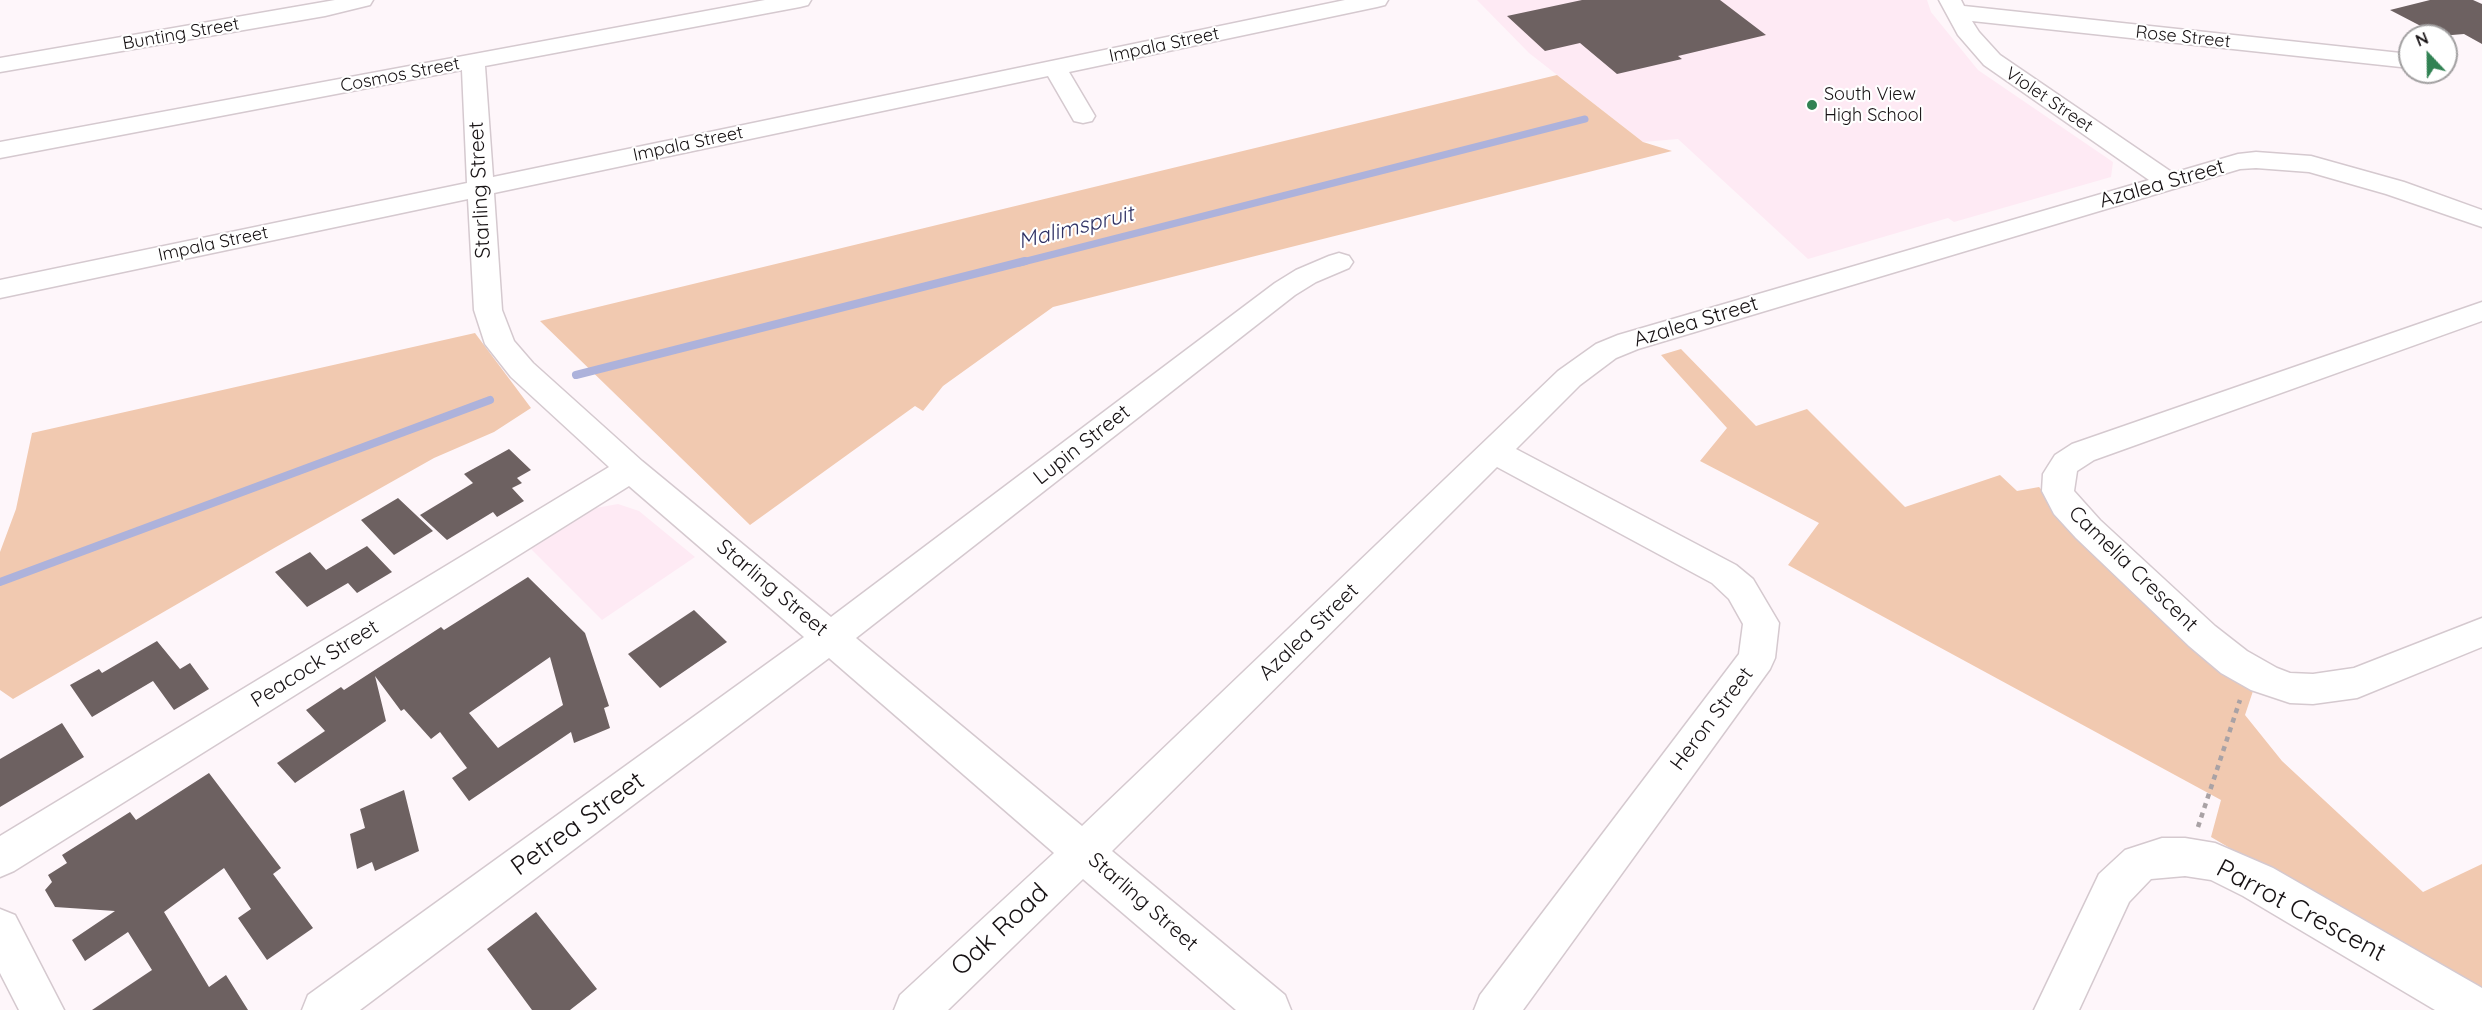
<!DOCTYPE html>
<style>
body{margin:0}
#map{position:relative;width:2482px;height:1010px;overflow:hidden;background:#fef6fa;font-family:Quicksand,sans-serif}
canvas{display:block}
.north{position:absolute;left:2398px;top:24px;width:60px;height:60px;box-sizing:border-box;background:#fff;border:2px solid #a2a0a1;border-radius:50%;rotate:338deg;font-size:16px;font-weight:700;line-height:24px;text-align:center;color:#171214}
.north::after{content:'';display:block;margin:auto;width:21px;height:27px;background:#318253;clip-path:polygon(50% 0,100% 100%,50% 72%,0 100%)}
</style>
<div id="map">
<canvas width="2482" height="1010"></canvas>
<div class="north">N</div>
</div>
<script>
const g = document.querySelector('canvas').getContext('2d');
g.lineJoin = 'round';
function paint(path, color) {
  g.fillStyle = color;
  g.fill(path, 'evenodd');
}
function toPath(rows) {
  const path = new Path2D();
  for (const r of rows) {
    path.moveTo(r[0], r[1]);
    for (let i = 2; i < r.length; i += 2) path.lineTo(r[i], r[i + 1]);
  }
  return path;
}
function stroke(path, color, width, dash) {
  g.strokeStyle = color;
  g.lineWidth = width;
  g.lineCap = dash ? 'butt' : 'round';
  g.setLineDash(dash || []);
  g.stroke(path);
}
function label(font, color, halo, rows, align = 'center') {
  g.font = font + ' Quicksand,sans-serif';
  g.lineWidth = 4.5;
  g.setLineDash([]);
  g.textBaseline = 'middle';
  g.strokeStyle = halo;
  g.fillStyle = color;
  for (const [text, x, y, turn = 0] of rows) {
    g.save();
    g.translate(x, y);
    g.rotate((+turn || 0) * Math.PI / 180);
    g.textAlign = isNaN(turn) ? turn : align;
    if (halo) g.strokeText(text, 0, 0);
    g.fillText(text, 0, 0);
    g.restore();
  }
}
const built = toPath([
 [1477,0,1927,0,1931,12,1978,70,2113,162,2111,177,1954,222,1948,218,1808,259,1678,139,1643,142,1529,53],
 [618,504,639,511,695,557,602,620,531,549,596,508]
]);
const green = toPath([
 [1557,75,1643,142,1672,151,1053,307,943,386,923,411,915,406,750,525,540,321],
 [475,333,531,408,494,432,434,458,276,547,13,699,0,690,0,552,16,509,32,433],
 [1681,349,1756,426,1807,409,1905,507,2000,475,2017,491,2039,487,2096,547,2255,685,2245,715,2282,761,2423,892,2482,864,2482,996,2211,837,2221,800,1788,565,1819,523,1700,461,1727,428,1661,355]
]);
const streamFar1 = toPath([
 [1019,263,1585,119]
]);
const stream = toPath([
 [576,375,1025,261],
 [0,582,490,400]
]);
const building = toPath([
 [1582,0,1720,0,1766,35,1678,56,1682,59,1617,74,1580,43,1545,51,1507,16],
 [2430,0,2473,0,2482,4,2482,44,2464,34,2440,36,2390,10],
 [509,449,531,470,517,478,522,483,512,488,524,501,497,517,493,512,447,540,420,515,473,483,464,474],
 [398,498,433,531,394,555,361,520],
 [367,546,392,572,357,593,348,583,307,607,275,572,310,552,326,570],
 [528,577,585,633,609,706,604,708,610,728,574,743,571,732,469,801,452,778,467,768,440,732,431,739,404,709,401,711,375,676,386,721,295,783,277,763,325,731,306,710,341,687,344,690,441,627,444,630],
 [550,657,563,705,498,748,469,713],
 [694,610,727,642,660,688,628,654],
 [157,641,180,669,190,663,209,689,174,710,153,681,92,717,70,685,99,669,102,673],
 [62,723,84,757,0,807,0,759],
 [209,773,281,868,273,874,313,928,267,960,238,918,251,909,224,868,164,912,209,987,226,975,248,1010,92,1010,152,970,128,932,85,961,72,940,115,911,55,907,45,890,52,882,48,875,67,863,62,855,130,812,136,820],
 [404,790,419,851,375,871,372,862,357,869,350,834,365,828,360,809],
 [536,912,597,989,570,1010,532,1010,487,949]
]);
const path = toPath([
 [2198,827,2240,700]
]);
const minor = toPath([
 [335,0,373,0,370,5,325,16,0,72,0,58,335,0],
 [765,0,811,0,808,5,800,7,485,66,493,177,1345,0,1388,0,1385,5,1377,7,1069,72,1095,116,1092,121,1083,123,1074,121,1048,76,494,193,502,310,514,341,533,363,642,461,831,617,1275,283,1296,270,1329,256,1339,253,1349,256,1353,262,1349,268,1316,282,1295,295,856,638,1082,826,1558,371,1596,344,1618,335,2149,180,1984,65,1958,35,1939,0,1961,0,1964,6,2410,54,2410,68,1972,21,1979,32,2000,55,2173,173,2238,154,2256,152,2311,156,2404,182,2482,210,2482,227,2386,194,2309,172,2256,168,2240,169,1638,349,1616,358,1580,385,1516,449,1736,565,1753,579,1779,623,1775,658,1770,669,1523,1010,1474,1010,1480,995,1739,654,1743,624,1729,599,1712,583,1497,467,1112,851,1285,995,1291,1010,1236,1010,1083,879,948,1010,894,1010,900,995,1054,853,829,658,360,1010,302,1010,308,995,804,637,629,486,14,871,0,877,0,836,609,467,511,377,485,344,474,310,468,199,0,298,0,280,467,183,462,70,0,158,0,142,765,0],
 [2482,302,2482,321,2094,460,2077,471,2074,491,2100,520,2215,626,2247,651,2277,668,2290,673,2313,674,2354,668,2482,618,2482,647,2357,698,2313,704,2290,703,2251,690,2221,673,2189,646,2076,538,2054,514,2042,491,2043,474,2048,466,2055,455,2072,444,2482,302],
 [2162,838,2185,838,2215,843,2273,868,2482,988,2482,1010,2435,1010,2243,896,2211,880,2185,876,2151,879,2129,902,2079,1010,2034,1010,2099,874,2125,850,2162,838],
 [0,909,15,915,64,1010,19,1010,0,973,0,909]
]);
const markers = [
 [1812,105,6,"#318253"]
];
const farStreetnames = [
 ["Bunting Street",181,34,-10],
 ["Rose Street",2183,37,6],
 ["Impala Street",1164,45,-12],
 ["Cosmos Street",400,75,-11],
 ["Violet Street",2049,100,34],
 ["Impala Street",688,144,-12],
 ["Impala Street",213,244,-12]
];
const farPoinames = [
 ["South View",1824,95],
 ["High School",1824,116]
];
const streetNames = [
 ["Azalea Street",2162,184,-16],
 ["Starling Street",480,190,-93],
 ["Azalea Street",1696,322,-17],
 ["Lupin Street",1082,445,-38],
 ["Camelia Crescent",2133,569,44],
 ["Starling Street",772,588,40],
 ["Azalea Street",1309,632,-44],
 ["Peacock Street",315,664,-32],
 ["Heron Street",1712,719,-53],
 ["Starling Street",1143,902,41]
];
const waterNames = [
 ["Malimspruit",1076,228,-14]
];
const nearStreetnames = [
 ["Petrea Street",578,824,-36],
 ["Parrot Crescent",2301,911,28],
 ["Oak Road",1000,930,-43]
];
paint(built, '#feeaf4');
paint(green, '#f1c9b0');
stroke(streamFar1, '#adb2db', 7);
stroke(stream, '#adb2db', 8);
paint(building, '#6d6161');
stroke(minor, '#d5c9cf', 3);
stroke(path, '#a9a2a5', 4.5, [5, 5]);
paint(minor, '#fff');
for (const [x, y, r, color] of markers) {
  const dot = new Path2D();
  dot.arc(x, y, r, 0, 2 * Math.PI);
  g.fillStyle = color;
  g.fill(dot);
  stroke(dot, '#fff', 2);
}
label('18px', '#171214', '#fff', farStreetnames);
label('18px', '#171214', '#fff', farPoinames, 'left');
label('21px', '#171214', '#fff', streetNames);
label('italic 22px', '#303265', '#fff', waterNames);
label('26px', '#171214', '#fff', nearStreetnames);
</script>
